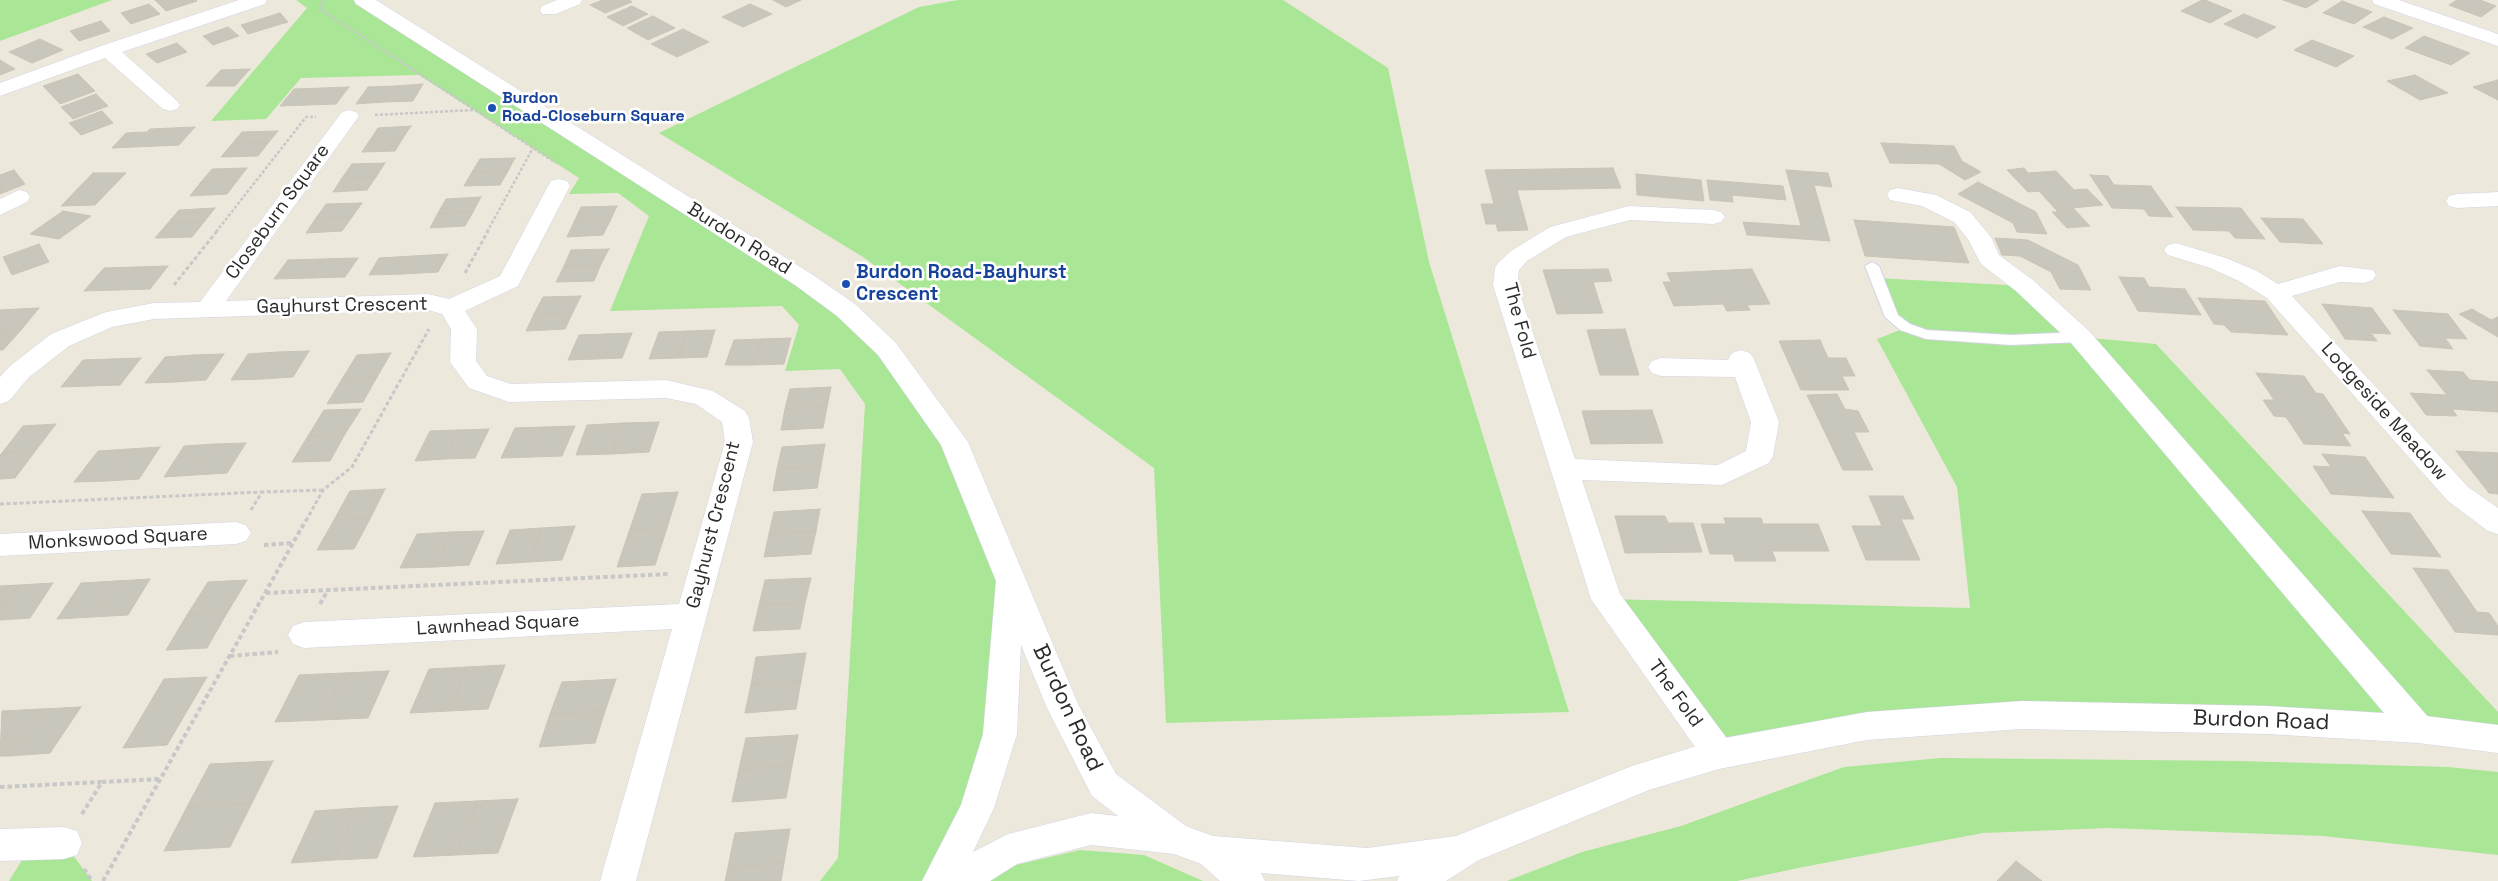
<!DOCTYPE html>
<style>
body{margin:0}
canvas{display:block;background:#ede8dc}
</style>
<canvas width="2498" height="881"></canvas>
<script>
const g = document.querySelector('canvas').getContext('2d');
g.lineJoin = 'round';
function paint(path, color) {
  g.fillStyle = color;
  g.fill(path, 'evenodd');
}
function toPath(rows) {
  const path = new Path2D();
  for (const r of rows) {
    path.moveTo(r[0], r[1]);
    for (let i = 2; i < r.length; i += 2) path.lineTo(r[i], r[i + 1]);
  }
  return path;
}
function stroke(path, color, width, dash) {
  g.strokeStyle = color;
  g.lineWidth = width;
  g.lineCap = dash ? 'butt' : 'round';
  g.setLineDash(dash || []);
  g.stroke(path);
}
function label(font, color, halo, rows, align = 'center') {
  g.font = font + ' "Space Grotesk",sans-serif';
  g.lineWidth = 5;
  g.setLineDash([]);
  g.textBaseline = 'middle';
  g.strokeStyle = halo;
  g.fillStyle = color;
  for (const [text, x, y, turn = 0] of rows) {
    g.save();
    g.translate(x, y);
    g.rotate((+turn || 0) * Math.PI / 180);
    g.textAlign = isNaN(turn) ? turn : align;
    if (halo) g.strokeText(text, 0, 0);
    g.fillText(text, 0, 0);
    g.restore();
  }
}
const green = toPath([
 [0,0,112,0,0,41],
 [296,0,363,0,846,310,954,442,1009,577,1000,734,940,881,820,881,838,858,865,404,840,369,785,371,799,325,782,306,610,311,649,216,618,193,569,194,579,178,419,75,301,78,266,119,211,121,307,8],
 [958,0,1283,0,1388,68,1429,262,1569,712,1166,723,1154,468,863,257,659,133,919,7],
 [1876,278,2025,286,2080,337,2156,344,2498,712,2498,739,2022,715,1719,754,1606,599,1970,608,1957,487,1877,339,1905,328],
 [1941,758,2239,761,2448,767,2498,772,2498,855,2323,836,2109,828,1983,833,1803,867,1737,881,1507,881,1582,852,1681,826,1844,767],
 [64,843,92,881,9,881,32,844],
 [1080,850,1144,855,1203,881,987,881,1016,865]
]);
const building = toPath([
 [155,0,196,0,197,1,166,11,155,0],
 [603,0,629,0,632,2,605,13,590,5,603,0],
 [773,0,801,0,786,7,773,0],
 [2202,0,2205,0,2232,11,2210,23,2181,11,2202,0],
 [2283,0,2319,0,2306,8,2283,0],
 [2457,0,2480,0,2496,6,2481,17,2449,5,2457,0],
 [2342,1,2372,12,2354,24,2323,13,2342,1],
 [149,4,160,14,131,24,121,13,149,4],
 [750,4,772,14,743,27,722,17,750,4],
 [632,6,648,14,623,26,607,17,632,6],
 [280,13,288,22,248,34,241,25,280,13],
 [2244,14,2276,27,2257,38,2224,24,2244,14],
 [653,16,675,28,648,40,627,28,653,16],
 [2384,17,2413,28,2392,39,2363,27,2384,17],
 [101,21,110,31,79,41,70,31,101,21],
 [228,27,239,36,213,45,203,36,228,27],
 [683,29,709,42,677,57,651,44,683,29],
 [2424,36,2470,53,2451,65,2405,48,2424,36],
 [40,39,63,50,32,63,9,52,40,39],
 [2312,40,2354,56,2336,67,2294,50,2312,40],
 [177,43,187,52,157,63,146,54,177,43],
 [0,60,15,69,0,75,0,60],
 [250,69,235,86,206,86,221,70,250,69],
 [78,74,95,91,60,104,43,86,78,74],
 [2415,75,2448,93,2420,100,2387,81,2415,75],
 [2498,80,2498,100,2473,87,2498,80],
 [423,84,413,101,384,102,396,86,423,84],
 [396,86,384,102,356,104,368,87,396,86],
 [349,87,336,104,308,105,322,88,349,87],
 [322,88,308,105,280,106,294,89,322,88],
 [96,94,108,106,73,119,61,107,96,94],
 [102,111,113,123,81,135,69,123,102,111],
 [411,126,403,138,370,140,378,128,411,126],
 [195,127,179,145,112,148,126,133,147,132,150,129,195,127],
 [278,131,268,143,232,144,242,132,278,131],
 [403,138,395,151,362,152,370,140,403,138],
 [268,143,258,156,221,157,232,144,268,143],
 [1881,143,1954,146,1962,161,1981,172,1965,180,1939,164,1890,163,1881,143],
 [515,158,508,171,472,172,480,159,515,158],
 [385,163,376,177,342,178,352,164,385,163],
 [247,168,237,181,201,182,212,169,247,168],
 [1613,168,1621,188,1517,190,1528,230,1498,231,1496,224,1486,224,1481,204,1494,204,1485,170,1613,168],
 [2024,168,2028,173,2056,171,2074,190,2087,189,2103,205,2073,208,2090,226,2067,228,2052,212,2058,212,2039,191,2028,192,2007,170,2024,168],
 [14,170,25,184,0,194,0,175,14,170],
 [1786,170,1828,173,1832,187,1814,185,1830,241,1747,235,1743,222,1801,226,1786,170],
 [508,171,500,185,464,186,472,172,508,171],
 [93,173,126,173,95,205,61,206,93,173],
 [1636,174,1701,180,1704,201,1637,195,1636,174],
 [2090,175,2108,176,2114,185,2151,186,2173,217,2149,216,2144,209,2112,208,2090,175],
 [376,177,367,190,333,192,342,178,376,177],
 [1707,180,1783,186,1786,200,1732,195,1733,202,1710,200,1707,180],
 [237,181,227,194,190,196,201,182,237,181],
 [1978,182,2036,212,2047,234,2017,232,2013,223,1958,194,1978,182],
 [481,197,473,212,438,213,446,199,481,197],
 [362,203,352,217,316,218,326,204,362,203],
 [617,206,610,221,574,222,581,207,617,206],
 [2176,207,2241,208,2265,239,2235,238,2229,231,2193,230,2176,207],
 [215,208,204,222,167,224,179,210,215,208],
 [63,211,91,216,59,239,30,234,63,211],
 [473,212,465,226,430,228,438,213,473,212],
 [352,217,342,231,306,233,316,218,352,217],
 [2261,218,2303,219,2323,244,2280,242,2261,218],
 [1854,220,1954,227,1969,263,1865,256,1854,220],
 [610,221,603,235,567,237,574,222,610,221],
 [204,222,192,237,155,238,167,224,204,222],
 [1995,238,2028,240,2078,265,2091,290,2060,289,2051,272,2020,256,2002,255,1995,238],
 [39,244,49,262,12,275,3,257,39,244],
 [609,249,601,264,564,266,571,250,609,249],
 [448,254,438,272,403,274,413,256,448,254],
 [413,256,403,274,369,275,379,258,413,256],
 [358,258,345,277,310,278,323,259,358,258],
 [323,259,310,278,274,279,288,260,323,259],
 [601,264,594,281,556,282,564,266,601,264],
 [168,266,150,289,117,290,136,267,168,266],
 [136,267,117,290,84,291,104,268,136,267],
 [1608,269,1612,281,1593,282,1603,313,1557,314,1543,270,1608,269],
 [1752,269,1770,304,1747,305,1750,310,1727,311,1723,304,1674,306,1663,282,1671,282,1667,273,1752,269],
 [2119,277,2144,278,2149,287,2185,289,2201,315,2138,311,2119,277],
 [581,296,573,312,534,314,543,297,581,296],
 [2198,298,2265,301,2288,335,2231,332,2224,325,2214,324,2198,298],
 [2322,304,2372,308,2391,334,2371,333,2377,341,2345,339,2322,304],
 [39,308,22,329,0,330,0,310,39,308],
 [2472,309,2491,320,2498,317,2498,337,2459,314,2472,309],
 [2393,310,2448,314,2467,339,2445,338,2453,349,2420,346,2393,310],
 [573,312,565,329,526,331,534,314,573,312],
 [22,329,3,350,0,350,0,330,22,329],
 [1625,329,1639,375,1600,375,1587,330,1625,329],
 [715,330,707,357,678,358,687,331,715,330],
 [687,331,678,358,649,359,659,332,687,331],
 [632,333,622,358,596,359,605,334,632,333],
 [605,334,596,359,568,360,579,335,605,334],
 [791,338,784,364,754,365,762,339,791,338],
 [762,339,754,365,725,365,734,340,762,339],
 [1820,340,1828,358,1846,358,1855,376,1842,376,1849,390,1801,390,1779,341,1820,340],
 [309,351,293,377,262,379,278,352,309,351],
 [278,352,262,379,231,380,248,354,278,352],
 [391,353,377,377,342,379,357,355,391,353],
 [224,354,206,380,175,382,194,355,224,354],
 [194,355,175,382,145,383,165,357,194,355],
 [141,358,120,385,90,386,112,359,141,358],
 [112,359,90,386,61,387,83,360,112,359],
 [2427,370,2463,372,2470,380,2498,382,2498,412,2452,409,2457,416,2426,415,2410,393,2447,395,2427,370],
 [2256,373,2304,376,2316,393,2323,394,2350,434,2342,433,2351,446,2304,444,2286,417,2274,416,2263,400,2274,400,2256,373],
 [377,377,363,402,327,404,342,379,377,377],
 [831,387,827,407,785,409,790,389,831,387],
 [1837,394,1845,409,1858,411,1869,432,1854,432,1873,470,1843,470,1807,395,1837,394],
 [827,407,823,428,781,430,785,409,827,407],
 [361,409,345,434,308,436,324,410,361,409],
 [1652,410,1663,443,1591,444,1582,411,1652,410],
 [659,422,649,452,612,454,623,423,659,422],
 [623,423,612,454,576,455,587,425,623,423],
 [56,424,36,450,2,453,23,426,56,424],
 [575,426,562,456,531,457,545,427,575,426],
 [545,427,531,457,501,458,515,428,545,427],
 [489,429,475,458,445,459,459,430,489,429],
 [459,430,445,459,415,461,430,431,459,430],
 [345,434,330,461,292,462,308,436,345,434],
 [246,443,227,473,195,475,215,444,246,443],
 [215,444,195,475,164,477,184,446,215,444],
 [825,444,821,466,777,469,782,447,825,444],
 [160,447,139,479,107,481,129,449,160,447],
 [129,449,107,481,74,482,98,451,129,449],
 [36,450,15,478,0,479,0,455,2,453,36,450],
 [2456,451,2498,453,2498,494,2489,493,2456,451],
 [2322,454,2365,457,2394,498,2331,494,2313,466,2331,467,2322,454],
 [821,466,817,488,773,491,777,469,821,466],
 [385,489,370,519,334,520,350,491,385,489],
 [678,492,667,528,630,529,642,494,678,492],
 [1869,496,1903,496,1914,519,1901,519,1920,560,1866,560,1852,526,1882,526,1869,496],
 [820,509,816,531,769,534,774,512,820,509],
 [2362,511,2410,513,2441,557,2391,554,2362,511],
 [1615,516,1665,516,1668,523,1693,523,1702,552,1625,553,1615,516],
 [1724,518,1761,518,1763,524,1818,524,1829,551,1772,551,1776,561,1735,561,1733,554,1710,554,1701,524,1726,524,1724,518],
 [370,519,354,549,317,550,334,520,370,519],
 [575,526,562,560,529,562,542,528,575,526],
 [542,528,529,562,496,564,510,530,542,528],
 [667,528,655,565,617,567,630,529,667,528],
 [484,531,469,565,435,567,451,532,484,531],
 [816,531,811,554,764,557,769,534,816,531],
 [451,532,435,567,400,568,417,534,451,532],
 [2413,568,2448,570,2477,612,2489,613,2498,626,2498,635,2455,632,2413,568],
 [811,578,805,603,759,605,765,580,811,578],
 [150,579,128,615,92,617,116,581,150,579],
 [247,580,227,613,187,615,208,582,247,580],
 [116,581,92,617,57,619,81,583,116,581],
 [53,583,30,618,0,620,0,612,19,585,53,583],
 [19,585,0,612,0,586,19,585],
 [805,603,800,629,753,631,759,605,805,603],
 [227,613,207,648,166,650,187,615,227,613],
 [806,653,801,681,751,684,756,657,806,653],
 [505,665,488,709,449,711,467,667,505,665],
 [467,667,449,711,410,713,429,669,467,667],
 [389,671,368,718,321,720,344,673,389,671],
 [344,673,321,720,275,722,299,675,344,673],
 [207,677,167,745,123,748,164,679,207,677],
 [616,679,605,711,550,714,562,682,616,679],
 [801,681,796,709,745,713,751,684,801,681],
 [81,707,50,753,10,756,41,709,81,707],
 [41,709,10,756,0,756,2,711,41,709],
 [605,711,595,743,539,747,550,714,605,711],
 [798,735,792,766,739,769,746,738,798,735],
 [273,761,252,803,187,807,210,764,273,761],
 [792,766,786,798,732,802,739,769,792,766],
 [518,799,498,853,456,855,477,801,518,799],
 [477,801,456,855,413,857,435,803,477,801],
 [252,803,230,847,164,851,187,807,252,803],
 [398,806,377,858,334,860,357,808,398,806],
 [357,808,334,860,291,863,315,811,357,808],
 [790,829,784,863,728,867,735,833,790,829],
 [2016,861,2042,881,1997,881,2016,861],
 [784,863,781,881,725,881,728,867,784,863]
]);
const pathFar2 = toPath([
 [323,0,320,9,556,163],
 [375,115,474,110],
 [216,232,306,117,316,117],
 [487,232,533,148]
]);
const pathFar1 = toPath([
 [465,273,488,231],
 [174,285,217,231],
 [0,504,262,492],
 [251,510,262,492,323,490],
 [306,521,323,490,352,467,429,329]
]);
const path = toPath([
 [264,545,292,543],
 [266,593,669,574],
 [320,604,328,590],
 [230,656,278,652],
 [0,787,101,782],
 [82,814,102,782,160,779],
 [84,869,92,881],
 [103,881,306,520]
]);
const lane = toPath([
 [1872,262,1879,266,1898,315,1910,324,1927,330,2011,335,2080,332,2087,337,2080,342,2011,345,1926,339,1900,330,1885,317,1865,266,1872,262]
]);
const street = toPath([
 [239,0,267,0,265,4,122,52,177,101,180,105,177,109,170,111,163,109,105,58,0,96,0,83,101,46,239,0],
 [557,0,582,0,580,4,556,14,542,14,540,10,542,6,557,0],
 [2372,0,2399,0,2498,34,2498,46,2374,4,2372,0],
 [349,110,356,112,359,116,226,301,428,294,449,299,500,276,548,186,551,181,559,179,567,181,570,186,518,286,465,311,477,329,476,361,487,376,511,384,666,380,713,391,745,411,749,418,753,442,636,881,600,881,672,629,304,648,293,644,288,635,293,626,304,622,679,604,725,442,722,422,696,404,666,398,509,402,469,388,450,362,451,329,442,314,428,310,154,319,112,327,69,346,28,378,9,401,0,404,0,377,10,366,51,334,106,312,154,303,200,302,342,112,349,110],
 [1898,188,1936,195,1970,212,1991,237,1999,255,2034,281,2089,331,2430,719,2435,729,2430,739,2418,743,2406,739,2071,343,2016,291,1981,264,1968,239,1954,222,1922,206,1890,200,1887,195,1890,190,1898,188],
 [19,190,27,192,30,197,27,202,0,215,0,199,19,190],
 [2498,192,2498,206,2457,208,2449,206,2446,201,2449,196,2457,194,2498,192],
 [1629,206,1713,210,1721,212,1725,217,1721,222,1713,224,1630,220,1566,237,1527,261,1519,270,1517,285,1575,459,1718,465,1746,451,1751,422,1735,377,1661,376,1652,373,1648,367,1652,361,1661,358,1728,360,1732,353,1741,350,1750,353,1754,359,1779,422,1773,456,1769,463,1722,485,1582,480,1620,594,1731,744,1736,754,1731,764,1719,769,1707,764,1591,599,1493,285,1495,268,1498,263,1511,251,1550,227,1629,206],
 [2176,243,2226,258,2257,271,2278,284,2340,266,2373,270,2376,275,2373,280,2364,283,2340,282,2292,296,2468,487,2498,508,2498,534,2488,531,2448,501,2267,298,2239,281,2210,268,2168,255,2164,250,2168,245,2176,243],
 [236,522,246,525,251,533,246,541,236,544,0,556,0,534,236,522],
 [64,827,77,831,82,843,77,855,64,859,0,861,0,829,64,827]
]);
const secondary = toPath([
 [354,0,376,0,813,275,855,304,896,343,968,442,1078,704,1116,774,1186,826,1213,836,1367,848,1456,836,1632,766,1719,739,1867,712,2022,701,2267,706,2418,715,2498,725,2498,753,2418,743,2267,734,2022,729,1867,740,1719,769,1649,790,1477,861,1446,881,1397,881,1399,876,1359,881,1261,873,1265,881,1220,881,1201,864,1174,854,1091,845,1017,864,990,881,922,881,961,805,983,734,996,581,941,445,878,355,837,316,795,285,356,4,354,0],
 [1021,645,1047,708,1092,796,1118,816,1091,813,1008,834,973,852,994,808,1017,734,1021,645]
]);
const markers = [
 [492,108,5,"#1a4fb4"],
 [846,284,5,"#1a4fb4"]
];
const farTransitnames = [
 ["Burdon",502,99],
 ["Road-Closeburn Square",502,117]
];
const streetNames = [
 ["Closeburn Square",278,212,-54],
 ["Burdon Road",739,239,32],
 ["Gayhurst Crescent",342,306,-1],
 ["The Fold",1519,321,75],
 ["Lodgeside Meadow",2384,412,48],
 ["Gayhurst Crescent",714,525,-76],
 ["Monkswood Square",118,539,-3],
 ["Lawnhead Square",498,625,-3],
 ["The Fold",1675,694,54]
];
const transitNames = [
 ["Burdon Road-Bayhurst",856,273],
 ["Crescent",856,295]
];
const nearStreetnames = [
 ["Burdon Road",1067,708,65],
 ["Burdon Road",2261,721,2]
];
paint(green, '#a9e696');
paint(building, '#c9c6bb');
stroke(building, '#c9c4b6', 1);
stroke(lane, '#d1d3e4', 2);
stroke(street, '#d1d3e4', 1);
stroke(secondary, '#d1d3e4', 1);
stroke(pathFar2, '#c8c8c8', 2.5, [3, 2]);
stroke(pathFar1, '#c8c8c8', 3, [4, 2.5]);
stroke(path, '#c8c8c8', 4, [4.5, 3]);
paint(lane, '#fff');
paint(street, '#fff');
paint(secondary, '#fff');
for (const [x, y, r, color] of markers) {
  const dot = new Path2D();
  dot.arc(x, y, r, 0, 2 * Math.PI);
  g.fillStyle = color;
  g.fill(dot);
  stroke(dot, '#fff', 2);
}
label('bold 16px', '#164399', '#fff', farTransitnames, 'left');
label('19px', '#2b2b2b', '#fff', streetNames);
label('bold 19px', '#164399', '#fff', transitNames, 'left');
label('22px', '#2b2b2b', '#fff', nearStreetnames);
</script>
